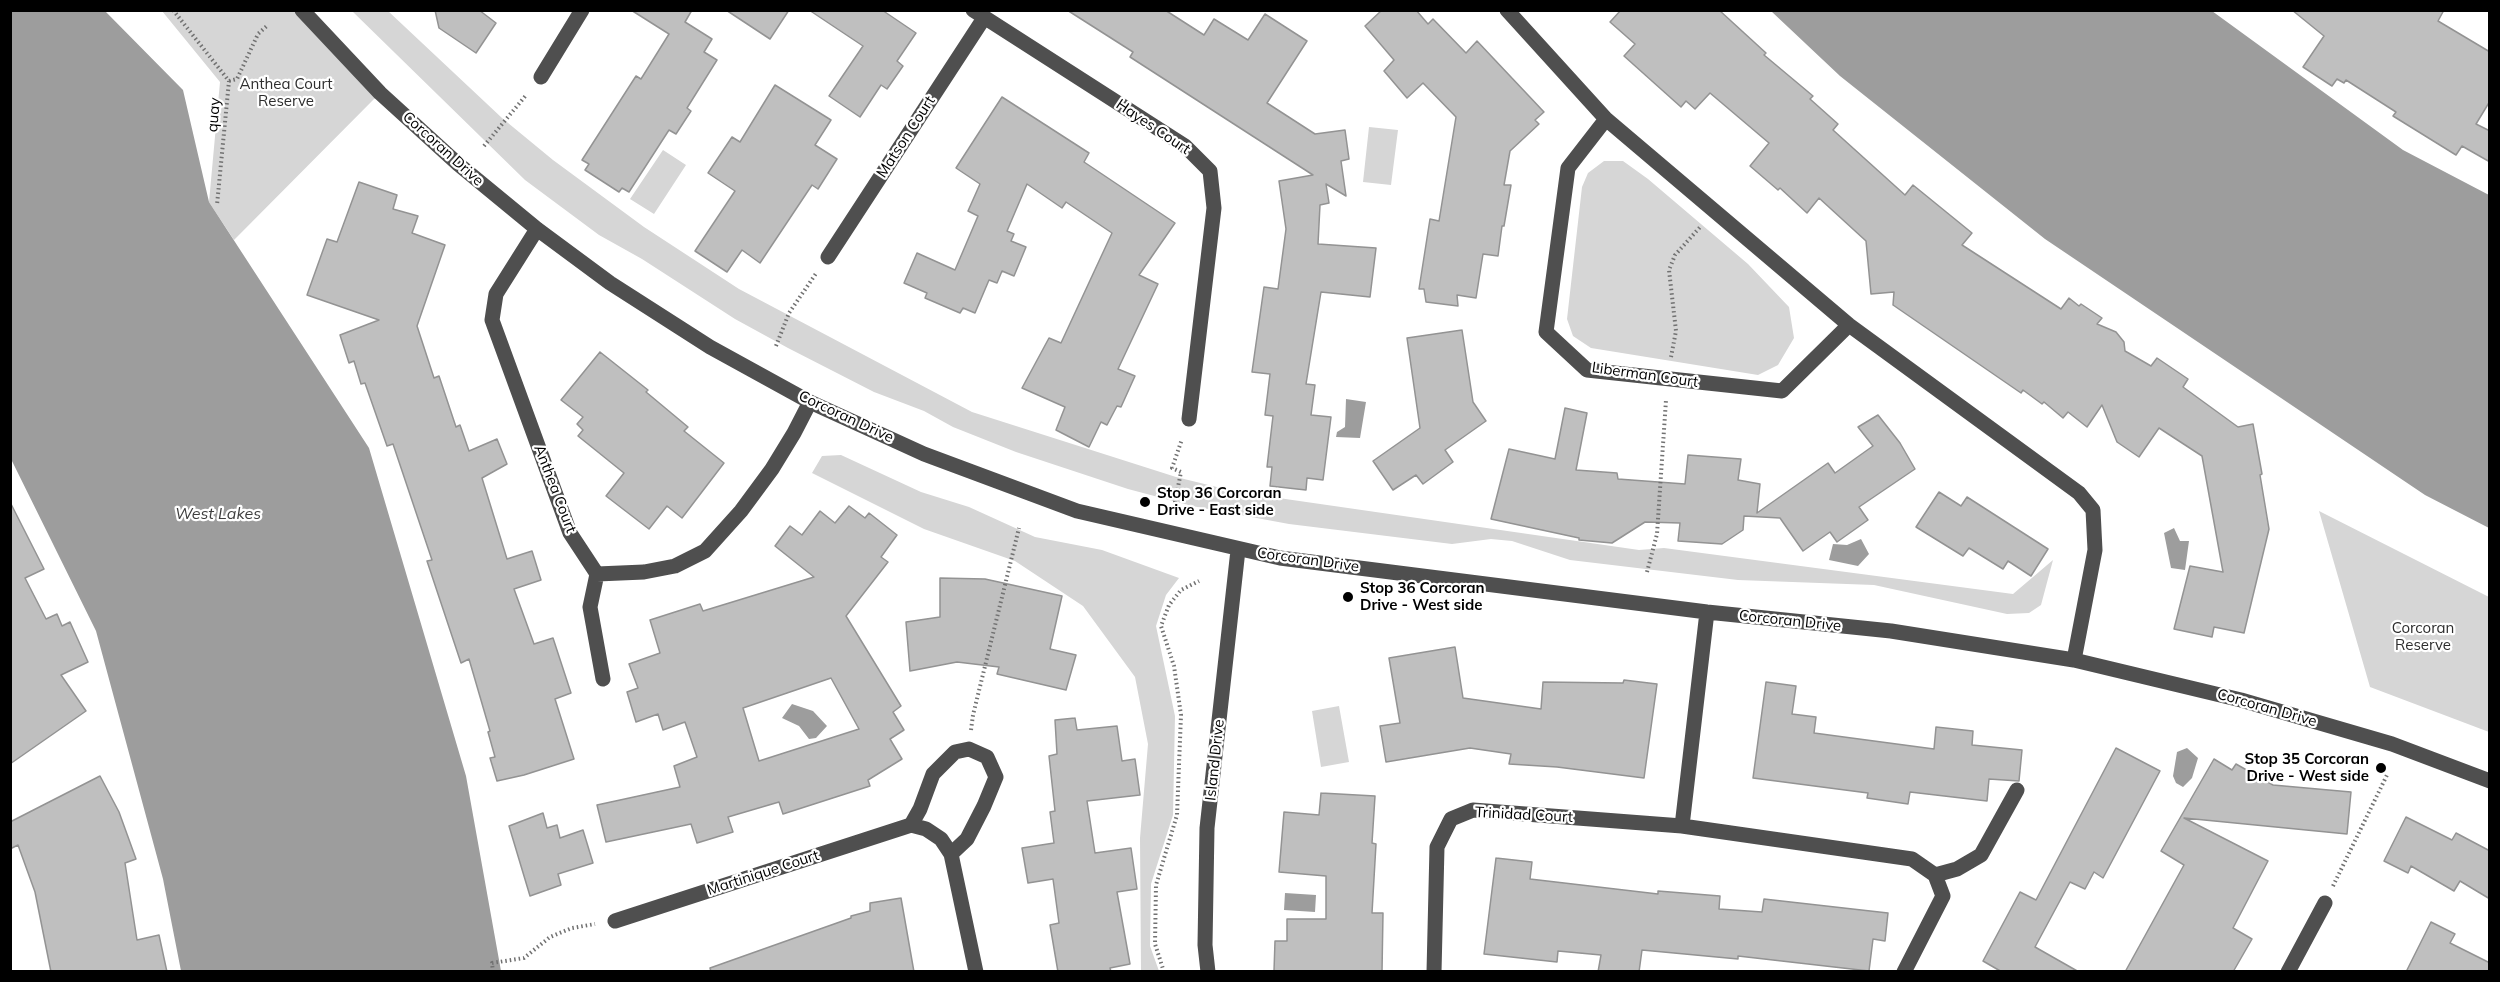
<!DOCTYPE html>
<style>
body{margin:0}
#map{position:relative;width:2500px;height:982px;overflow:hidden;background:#fff;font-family:Mulish,sans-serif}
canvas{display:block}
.frame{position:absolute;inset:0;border:12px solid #000;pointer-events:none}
</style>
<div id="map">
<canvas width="2500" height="982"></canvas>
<div class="frame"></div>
</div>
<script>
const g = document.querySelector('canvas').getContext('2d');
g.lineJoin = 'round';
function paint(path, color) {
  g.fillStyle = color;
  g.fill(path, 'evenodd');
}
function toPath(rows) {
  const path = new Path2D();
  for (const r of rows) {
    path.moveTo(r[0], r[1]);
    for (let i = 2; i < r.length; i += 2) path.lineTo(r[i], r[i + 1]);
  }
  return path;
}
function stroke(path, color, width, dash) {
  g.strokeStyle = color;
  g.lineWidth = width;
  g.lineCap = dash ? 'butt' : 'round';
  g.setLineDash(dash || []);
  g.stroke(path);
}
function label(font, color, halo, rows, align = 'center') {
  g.font = font + ' Mulish,sans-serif';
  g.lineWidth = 4.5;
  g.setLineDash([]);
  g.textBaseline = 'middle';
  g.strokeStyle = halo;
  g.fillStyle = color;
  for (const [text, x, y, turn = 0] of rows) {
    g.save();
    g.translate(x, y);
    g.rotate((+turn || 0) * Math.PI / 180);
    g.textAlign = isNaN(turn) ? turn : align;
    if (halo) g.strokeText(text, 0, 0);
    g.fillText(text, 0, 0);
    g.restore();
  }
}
const green = toPath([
 [162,11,302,11,380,93,234,240,209,202,220,82],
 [352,11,388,11,502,118,553,160,644,227,739,289,972,412,1176,477,1237,492,1639,550,1664,548,2013,594,2053,560,2041,605,2029,613,2007,614,1874,585,1738,580,1570,560,1512,541,1491,539,1452,544,1289,524,1192,506,1128,489,1016,452,953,427,924,411,874,392,788,348,735,319,642,259,599,235,525,180],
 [1369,127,1398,130,1391,185,1363,182],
 [663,150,686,165,654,214,630,199],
 [1604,161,1623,161,1648,179,1748,264,1789,307,1794,338,1778,365,1758,375,1591,348,1573,336,1567,319,1582,187,1588,173],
 [841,455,921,492,969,507,1035,537,1102,550,1179,578,1166,595,1156,626,1175,716,1173,815,1151,884,1150,946,1159,971,1141,971,1140,838,1148,744,1135,677,1083,606,1015,561,924,529,812,473,822,456],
 [2319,511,2489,597,2489,732,2370,687],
 [1339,706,1349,762,1321,767,1312,711]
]);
const water = toPath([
 [11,10,105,11,183,90,209,202,369,448,466,776,501,971,181,971,163,879,96,631,11,459],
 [1771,11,2212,11,2403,150,2489,195,2489,528,2425,495,2045,239,1840,76],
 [1346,399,1366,402,1360,438,1336,437,1337,432,1345,427],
 [2174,528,2180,541,2189,541,2185,570,2171,568,2164,533],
 [1861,539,1869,554,1858,566,1829,560,1833,544,1847,545],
 [792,704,813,711,827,726,816,738,809,739,799,726,782,718],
 [2187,748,2198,758,2192,778,2183,787,2176,783,2173,776,2177,752],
 [1285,893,1316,895,1315,912,1284,910]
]);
const building = toPath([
 [435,10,479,10,496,23,476,53,439,28,435,10],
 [631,10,692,10,685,22,712,39,704,52,717,60,687,108,691,111,676,134,669,130,629,192,622,188,619,192,585,170,589,164,582,160,636,76,641,79,669,34,631,10],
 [726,10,789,10,770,39,726,10],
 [809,10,882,10,916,33,897,61,903,66,887,89,881,85,860,117,829,96,863,46,809,10],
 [1067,10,1165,10,1204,35,1214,19,1248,40,1265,14,1307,41,1267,103,1315,134,1345,130,1349,159,1341,161,1346,196,1326,184,1329,203,1320,205,1318,244,1376,248,1370,297,1321,292,1306,384,1315,385,1311,415,1331,417,1323,480,1307,478,1306,490,1270,486,1272,467,1267,467,1273,416,1265,415,1270,374,1252,372,1264,287,1278,289,1286,229,1279,181,1313,175,1130,57,1133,52,1067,10],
 [1382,10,1416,10,1428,24,1433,19,1466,53,1477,41,1544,112,1535,120,1539,124,1510,151,1504,185,1511,185,1504,226,1502,226,1498,256,1483,254,1476,298,1457,295,1458,306,1426,302,1424,289,1419,289,1430,219,1439,221,1456,117,1423,83,1407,98,1384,71,1394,60,1365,26,1382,10],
 [1621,10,1719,10,1766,53,1764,55,1813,96,1810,99,1838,124,1833,130,1905,195,1913,185,1972,233,1962,245,2061,309,2069,298,2079,306,2081,304,2102,318,2097,324,2116,332,2124,342,2125,351,2151,366,2157,358,2188,379,2183,387,2238,427,2253,424,2262,474,2260,475,2269,529,2244,633,2214,627,2212,637,2174,629,2190,566,2223,572,2202,456,2159,428,2139,457,2117,442,2102,405,2087,427,2068,412,2063,418,2044,402,2042,404,2023,390,2021,393,1893,305,1894,292,1871,294,1866,241,1819,198,1807,213,1780,188,1778,190,1750,166,1769,143,1710,93,1695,109,1686,101,1681,107,1624,56,1635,44,1610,22,1621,10],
 [2292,10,2444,10,2438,21,2490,52,2490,101,2476,124,2490,131,2490,162,2462,146,2456,155,2393,116,2396,112,2346,80,2344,83,2337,79,2332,86,2303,67,2324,36,2292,10],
 [775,85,831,120,815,145,837,159,818,189,812,185,760,263,742,250,727,272,695,251,735,191,708,173,732,137,740,142,775,85],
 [1002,97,1089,153,1084,162,1175,223,1139,275,1158,284,1118,369,1135,376,1121,407,1117,406,1107,425,1101,422,1089,447,1056,430,1065,407,1022,388,1049,338,1061,343,1112,233,1066,202,1062,208,1027,184,1007,231,1014,234,1011,241,1026,247,1014,276,1002,271,997,283,989,280,975,313,963,308,960,313,925,298,927,293,904,283,917,253,955,270,978,216,968,211,980,184,956,168,1002,97],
 [359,182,397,195,393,209,418,216,412,233,445,245,417,326,434,378,439,376,456,427,460,425,469,451,497,439,507,464,482,478,507,559,532,551,541,580,514,589,534,644,553,638,571,693,555,699,574,759,524,775,497,781,490,758,495,757,488,732,490,731,469,659,461,663,427,561,432,560,393,444,387,446,365,383,361,384,354,361,349,363,340,335,379,320,307,295,327,239,337,242,359,182],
 [1462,330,1473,402,1486,421,1445,450,1453,462,1423,484,1416,475,1393,490,1373,461,1420,428,1407,338,1462,330],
 [600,352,648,390,646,392,688,427,684,431,724,463,682,518,667,506,649,529,606,496,624,473,578,436,583,430,577,424,583,417,561,400,600,352],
 [1565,408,1587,413,1576,470,1617,473,1618,479,1685,484,1688,455,1741,459,1738,480,1760,484,1757,513,1828,463,1835,473,1873,446,1858,427,1878,415,1900,443,1915,469,1859,507,1868,520,1837,542,1830,532,1803,551,1780,518,1744,516,1743,530,1722,544,1678,541,1680,523,1645,522,1612,543,1579,540,1579,538,1491,519,1509,449,1555,459,1565,408],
 [1939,492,1961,506,1967,497,2048,549,2031,576,2008,561,2003,569,1969,548,1963,556,1916,527,1939,492],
 [10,502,44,569,25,578,46,619,57,614,62,626,70,622,88,662,61,675,86,711,10,764,10,502],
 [849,506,865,518,869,513,897,535,881,557,888,562,846,616,901,706,893,712,904,730,890,739,902,759,868,780,870,786,783,814,779,802,728,817,733,832,697,843,691,824,606,842,597,805,680,787,674,766,697,757,685,722,663,730,658,714,636,722,627,692,638,688,629,664,660,653,650,620,700,604,703,611,814,577,775,546,790,526,802,535,820,511,835,523,849,506],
 [831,678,859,729,759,761,743,708,831,678],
 [940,578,985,579,1062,596,1050,649,1076,655,1066,690,997,674,999,667,957,662,910,671,906,622,940,617,940,578],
 [1455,647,1463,698,1541,709,1543,682,1623,683,1624,680,1657,684,1644,778,1557,767,1509,764,1511,754,1470,748,1386,762,1380,726,1400,723,1389,658,1455,647],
 [1766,682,1796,686,1792,714,1816,717,1814,733,1934,749,1936,727,1973,731,1972,745,2022,750,2019,781,1989,779,1987,801,1910,792,1908,804,1867,798,1868,793,1753,778,1766,682],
 [1075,718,1077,730,1117,726,1122,761,1135,759,1140,795,1087,801,1095,853,1131,848,1137,889,1117,892,1130,964,1110,968,1111,972,1058,972,1050,925,1059,923,1053,879,1028,883,1022,848,1054,843,1050,812,1055,811,1049,756,1057,754,1055,720,1075,718],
 [2116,748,2160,771,2103,878,2094,872,2085,889,2070,882,2035,947,2079,972,2002,972,1983,961,2020,892,2036,900,2116,748],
 [2214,759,2232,770,2236,764,2273,785,2351,792,2347,834,2184,818,2268,861,2233,928,2252,939,2233,972,2125,972,2184,865,2161,851,2214,759],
 [100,776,119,812,136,859,125,863,137,940,159,935,167,972,51,972,35,892,18,845,10,849,10,822,100,776],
 [1321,793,1375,796,1372,843,1376,844,1372,913,1383,913,1382,972,1274,971,1275,941,1287,941,1287,919,1326,919,1326,876,1279,872,1284,812,1319,815,1321,793],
 [543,813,547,828,557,825,560,838,583,830,593,863,558,874,561,885,530,896,509,826,543,813],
 [2406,817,2452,840,2456,833,2490,851,2490,899,2460,881,2454,891,2411,866,2408,873,2384,861,2406,817],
 [1496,858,1532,862,1530,879,1658,894,1658,891,1720,896,1719,909,1762,912,1764,899,1888,913,1885,941,1873,939,1869,971,1738,956,1738,959,1642,950,1639,972,1598,972,1601,955,1558,951,1557,962,1484,954,1496,858],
 [901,898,914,972,711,972,710,968,851,918,851,916,870,911,870,903,901,898],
 [2431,922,2455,934,2450,943,2490,963,2490,972,2406,972,2431,922]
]);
const path = toPath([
 [173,10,229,81,217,205],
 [229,81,237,79,258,34,268,25],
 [484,146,527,94],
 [776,346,789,313,817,272],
 [1671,357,1676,331,1669,270,1675,255,1701,226],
 [1174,507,1181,472,1172,468,1182,439],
 [1647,572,1657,534,1666,400],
 [971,730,973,715,1019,528],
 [2333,886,2387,775],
 [493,972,492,963,524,958,550,937,572,928,595,924],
 [1164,972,1155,944,1156,885,1177,815,1181,715,1174,666,1161,626,1169,605,1181,590,1199,581]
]);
const minor = toPath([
 [302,10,380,93,458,164,537,229,610,283,710,347,810,402,924,454,1077,511,1280,558,1707,612,1891,631,2074,660,2241,700,2392,744,2490,781],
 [973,10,1185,146,1210,171,1214,208,1189,419],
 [1507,10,1606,119,1849,325,2079,493,2093,510,2095,550,2074,660],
 [541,77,582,10],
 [1606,119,1568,168,1546,332,1587,370,1782,391,1849,325],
 [537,229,496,294,492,320,570,533,597,574,644,572,675,566,705,551,741,511,772,469,794,433,810,402],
 [828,257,984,18],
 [597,574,590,607,603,679],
 [911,825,920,809,933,774,955,752,969,749,987,757,996,777,984,806,967,839,951,854],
 [1682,826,1912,859,1935,875,1943,896,1904,972],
 [1935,875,1957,869,1981,855,2017,790],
 [615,921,911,825,926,829,941,839,951,854,976,972],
 [1208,972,1205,945,1207,828,1238,550],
 [1434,972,1437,847,1451,819,1473,810,1682,826,1707,612],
 [2288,972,2325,903]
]);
const markers = [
 [1145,502,6,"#000"],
 [1348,597,6,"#000"],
 [2381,768,6,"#000"]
];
const parkNames = [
 ["Anthea Court",286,84],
 ["Reserve",286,101],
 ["Corcoran",2423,628],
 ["Reserve",2423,645]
];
const streetNames = [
 ["quay",214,115,-85],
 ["Hayes Court",1153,127,34],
 ["Matson Court",906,137,-57],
 ["Corcoran Drive",443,149,42],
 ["Liberman Court",1645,375,8],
 ["Corcoran Drive",846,417,25],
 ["Anthea Court",555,489,69],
 ["Corcoran Drive",1308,560,8],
 ["Corcoran Drive",1790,621,6],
 ["Corcoran Drive",2267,708,16],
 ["Island Drive",1215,760,-84],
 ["Trinidad Court",1524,815,3],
 ["Martinique Court",763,873,-18]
];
const poiNames = [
 ["Stop 36 Corcoran",1157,493],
 ["Drive - East side",1157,510],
 ["Stop 36 Corcoran",1360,588],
 ["Drive - West side",1360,605],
 ["Stop 35 Corcoran",2369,759,"right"],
 ["Drive - West side",2369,776,"right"]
];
const waterNames = [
 ["West Lakes",218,514]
];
paint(green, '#d6d6d6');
paint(water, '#9d9d9d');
paint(building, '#bfbfbf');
stroke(building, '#939393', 1.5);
stroke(path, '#717171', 4, [1.5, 3]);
stroke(minor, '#4f4f4f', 15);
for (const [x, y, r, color] of markers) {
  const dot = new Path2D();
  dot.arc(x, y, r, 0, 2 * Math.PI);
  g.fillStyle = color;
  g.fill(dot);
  stroke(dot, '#fff', 2);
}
label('15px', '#2d2d2d', '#fff', parkNames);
label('15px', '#000', '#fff', streetNames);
label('bold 15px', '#000', '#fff', poiNames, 'left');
label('italic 16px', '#3e3e3e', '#fff', waterNames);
</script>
